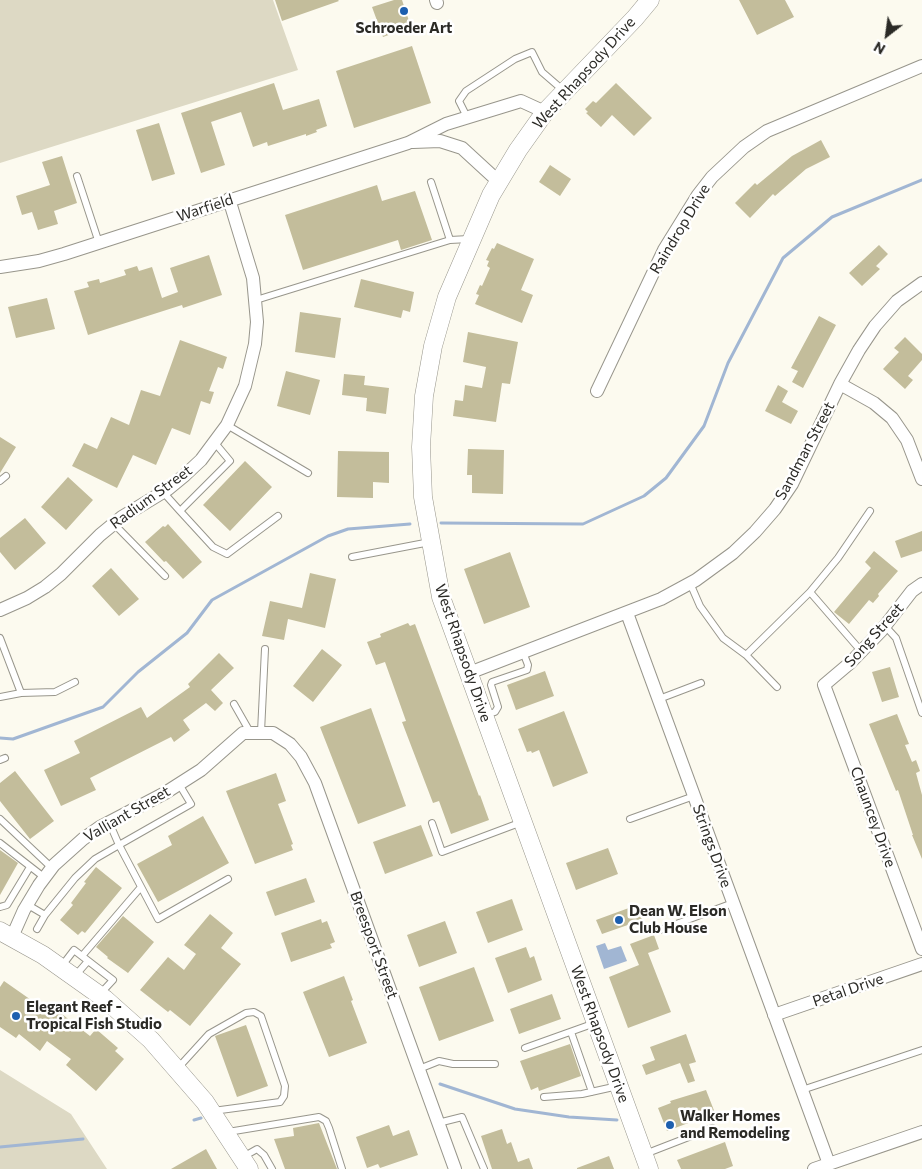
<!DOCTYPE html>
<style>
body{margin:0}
#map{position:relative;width:922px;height:1169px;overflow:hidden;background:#fcfaef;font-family:Commissioner,sans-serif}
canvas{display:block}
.north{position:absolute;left:862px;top:10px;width:50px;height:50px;-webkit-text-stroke:4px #fff;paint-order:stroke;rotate:210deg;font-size:14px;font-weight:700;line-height:20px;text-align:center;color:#2b2a26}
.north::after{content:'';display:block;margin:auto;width:18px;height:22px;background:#2b2a26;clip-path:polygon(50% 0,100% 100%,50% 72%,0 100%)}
</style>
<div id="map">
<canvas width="922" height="1169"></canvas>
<div class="north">N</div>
</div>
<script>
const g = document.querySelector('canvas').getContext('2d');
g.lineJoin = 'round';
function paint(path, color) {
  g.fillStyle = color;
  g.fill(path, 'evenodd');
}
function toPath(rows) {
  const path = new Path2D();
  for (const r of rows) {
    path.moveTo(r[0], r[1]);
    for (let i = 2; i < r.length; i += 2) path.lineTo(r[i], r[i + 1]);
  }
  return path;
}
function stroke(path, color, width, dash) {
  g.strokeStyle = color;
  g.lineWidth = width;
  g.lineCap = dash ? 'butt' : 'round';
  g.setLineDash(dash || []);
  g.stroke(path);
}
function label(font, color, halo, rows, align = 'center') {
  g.font = font + ' Commissioner,sans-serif';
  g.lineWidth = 5;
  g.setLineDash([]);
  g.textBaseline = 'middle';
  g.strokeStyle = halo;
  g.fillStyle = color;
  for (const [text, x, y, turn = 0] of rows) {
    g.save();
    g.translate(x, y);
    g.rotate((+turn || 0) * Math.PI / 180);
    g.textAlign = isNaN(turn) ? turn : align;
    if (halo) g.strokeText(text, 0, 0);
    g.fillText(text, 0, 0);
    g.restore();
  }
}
const green = toPath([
 [0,0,273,0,298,70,0,163],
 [0,1070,71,1114,107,1169,0,1169]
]);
const water = toPath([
 [605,943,608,950,621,946,627,961,604,969,596,946]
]);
const stream = toPath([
 [441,523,583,524,644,496,666,478,704,426,728,363,783,258,832,217,922,180],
 [0,738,13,739,103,707,138,672,187,633,212,600,328,536,348,529,410,524],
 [440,1084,515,1109,569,1117,617,1120],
 [194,1120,201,1118],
 [0,1147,83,1139]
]);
const building = toPath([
 [275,0,338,0,339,1,282,21],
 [394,0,402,0,411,27,383,37,372,7],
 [739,0,785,0,794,17,757,35],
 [412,46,431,103,354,128,336,71],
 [274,83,283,110,319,99,327,126,316,130,317,132,306,136,306,134,268,146,267,142,253,147,241,112,211,122,225,165,201,173,181,113],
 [616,83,652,118,634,136,612,115,601,127,586,113,588,112,585,109,593,101,596,103],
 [159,123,175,174,152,181,136,130],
 [821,140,830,157,806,169,775,196,773,194,750,218,735,203,755,183,757,185,792,156],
 [62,156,77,203,54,211,58,224,38,230,32,212,22,215,16,196,50,185,42,162],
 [550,165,571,179,560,196,539,182],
 [377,185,382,201,415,191,432,240,401,250,398,240,303,270,285,215],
 [497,243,534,259,521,290,533,295,522,323,475,304,479,295,476,294,480,285,482,286,490,268,487,266,489,261,486,260,492,248,494,249],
 [879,245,888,254,876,266,880,269,862,286,849,273],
 [209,255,222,295,183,308,182,305,88,335,74,291,89,287,87,282,99,279,100,283,126,275,124,270,137,266,139,271,152,267,162,298,178,292,170,268],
 [361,279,414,292,410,312,403,310,401,318,354,307],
 [47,298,55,329,16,338,8,307],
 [300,312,341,318,335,358,295,352],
 [819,316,836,325,803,388,792,382,798,371,791,368],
 [468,332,518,342,510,384,502,383,496,422,453,416,455,400,463,401,465,385,482,388,486,367,463,362],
 [905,337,922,354,922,360,908,376,913,380,905,389,883,369,899,352,894,348],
 [180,340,227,357,223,369,218,367,209,391,214,392,210,404,201,401,190,435,172,428,156,465,133,455,117,488,72,466,84,443,97,449,111,417,129,425,141,390,160,396],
 [286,371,320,380,310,415,277,406],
 [344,374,365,376,364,385,389,388,386,414,366,411,367,398,342,395],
 [778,385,788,391,782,402,798,411,791,424,765,411],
 [0,437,16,447,0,473],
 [468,449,504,450,503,494,472,493,472,475,467,475],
 [338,451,389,452,389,483,373,482,373,498,337,497],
 [245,461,272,487,230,531,203,505],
 [68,477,93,500,66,530,41,507],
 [25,518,46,543,15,570,0,552,0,538],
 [168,524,202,562,183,579,166,561,164,562,145,542,163,526,165,527],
 [922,531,922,551,901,558,895,541],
 [874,551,898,571,878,594,879,596,873,603,869,600,849,624,834,612,871,568,865,562],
 [510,552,530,607,484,624,464,569],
 [111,568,139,599,119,616,92,586],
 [310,573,336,579,325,628,288,619,284,640,262,636,270,601,302,608],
 [408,623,410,626,415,624,479,796,480,795,489,820,451,834,439,801,433,803,402,722,406,721,385,662,376,665,367,642,381,637,380,634],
 [322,649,342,665,313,702,293,686],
 [219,653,234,668,211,690,223,703,215,711,206,703,183,720,190,730,174,742,171,737,90,778,96,790,61,806,44,770,80,753,74,741,141,707,147,718,190,687,188,684],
 [890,667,899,697,882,702,872,672],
 [545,671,554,696,516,710,507,685],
 [371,708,406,806,358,824,320,727],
 [564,711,588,773,553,787,539,750,532,753,531,751,527,752,518,729],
 [897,714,909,744,905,745,912,762,916,760,920,771,916,773,922,795,922,859,912,835,913,835,898,790,896,791,869,724],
 [15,771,54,821,30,839,0,801,0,783],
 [276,773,286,801,278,804,293,844,291,845,293,850,255,864,226,791],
 [203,816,229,863,158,902,137,864,172,845,168,836],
 [421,825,433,856,385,874,373,842],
 [608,848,618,874,576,890,566,863],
 [0,850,18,863,0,895],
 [96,867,122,888,85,933,82,931,78,935,60,920,73,905,71,903,86,883,84,882],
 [306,878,315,902,275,916,266,892],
 [512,899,523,930,488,943,476,912],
 [637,905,642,920,602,934,596,920],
 [210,914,233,933,221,948,241,964,190,1026,170,1010,168,1012,140,990,168,957,184,970,196,954,184,945],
 [123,916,154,942,128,973,107,958,108,957,96,947],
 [321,919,322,923,327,921,335,942,330,944,332,948,291,962,281,933],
 [445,921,457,953,419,967,407,935],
 [654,935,659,949,648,953,671,1012,628,1028,609,977,639,965,630,944],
 [526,947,530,958,534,956,542,980,508,993,495,958],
 [474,967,494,1021,439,1041,419,987],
 [344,976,353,1000,351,1001,367,1043,329,1057,303,992],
 [4,981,44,1009,49,1004,90,1036,96,1029,118,1048,115,1051,124,1059,96,1091,66,1065,71,1059,47,1041,40,1051,19,1034,16,1038,0,1027,0,987],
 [552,994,561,1019,519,1034,510,1009],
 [246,1025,268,1086,237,1097,215,1036],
 [686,1034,696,1062,689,1064,695,1081,688,1083,680,1063,646,1075,642,1065,655,1060,650,1047],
 [570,1044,581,1076,539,1091,538,1087,531,1090,520,1061],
 [706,1090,715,1113,667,1131,658,1108,671,1103,670,1101],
 [319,1123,337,1169,285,1169,274,1139,294,1136,293,1128],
 [389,1125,393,1136,409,1130,418,1155,380,1168,378,1164,367,1168,356,1137],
 [502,1129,507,1144,511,1142,518,1162,529,1158,533,1169,492,1169,481,1136],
 [725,1142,733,1166,725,1169,681,1169,677,1160],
 [206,1149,217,1169,171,1169],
 [609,1156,614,1169,577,1169,577,1168]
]);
const lane = toPath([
 [467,117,459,101,466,91,515,59,532,52,542,72,564,91],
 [77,176,99,243],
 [431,182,450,240],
 [256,300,450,240,469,239],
 [227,425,308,473],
 [0,481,6,476],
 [163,492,180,511,230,461,215,443],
 [180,511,213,547,227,554,278,516],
 [114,524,165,576],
 [352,557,430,542],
 [690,583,700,606,723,638,746,655,810,592,861,651],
 [810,592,838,558,870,511],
 [885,626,896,638,922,713],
 [0,638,21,693],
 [746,655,777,687],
 [0,697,21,693,55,692,75,682],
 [659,699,701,683],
 [234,704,250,732],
 [485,715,495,712,498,707,491,685,492,682,527,670,528,665,523,652],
 [261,732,265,649],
 [0,760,5,758],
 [0,819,52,868],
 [630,819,694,796],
 [109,822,119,845,191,804,179,784],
 [432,823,442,852,522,822],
 [0,843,45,878],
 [28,905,45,915,37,929],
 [0,907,7,905,30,867],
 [45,915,75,878,95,859,119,845,158,919,228,879],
 [660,930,733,903],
 [82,956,141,887],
 [61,967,74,950,113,980,100,994],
 [75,976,88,961],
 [571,1032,592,1092],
 [525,1048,595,1023],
 [178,1068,209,1034,246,1013,254,1012,261,1016,285,1086,284,1096,280,1102,213,1111],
 [419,1069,439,1061,453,1064,495,1064],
 [802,1090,922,1050],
 [544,1097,582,1094,618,1086],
 [438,1123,462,1117,484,1169],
 [228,1132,319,1117,326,1121,329,1128,342,1169],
 [645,1154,712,1128],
 [243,1157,257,1149,264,1155,272,1169]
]);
const street = toPath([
 [436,0,437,3],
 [413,142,440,141,462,148,499,182],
 [0,267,39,261,64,254,408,143,446,124,521,101,545,112],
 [840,384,874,403,892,418,907,440,922,479],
 [597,391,664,250,698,195,712,177,744,147,767,131,922,66],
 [922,584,912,591,881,631,850,663,824,685,922,949],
 [0,610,27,598,45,587,61,574,100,535,122,517,168,489,185,475,201,460,227,425,245,386,255,344,257,322,253,278,229,199],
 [627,613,829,1164],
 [469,673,661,599,696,580,733,553,755,532,775,509,792,484,840,384,859,350,875,326,897,301,922,283],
 [12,937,24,910,39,885,54,865,83,839,100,827,165,793,201,770,243,733,273,733,290,744,301,757,315,783,455,1169],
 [774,1015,922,964],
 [814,1169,922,1132]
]);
const secondary = toPath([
 [0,931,43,955,105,999,151,1040,205,1102,249,1169],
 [649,1169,441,597,423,497,421,447,424,396,433,346,447,297,491,195,518,150,545,112,635,18,650,0]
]);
const markers = [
 [404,11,5,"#1d5faf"],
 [619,920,5,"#1d5faf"],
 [16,1016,5,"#1d5faf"],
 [670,1125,5,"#1d5faf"]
];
const poiNames = [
 ["Schroeder Art",404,28,"center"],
 ["Dean W. Elson",629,911],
 ["Club House",629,928],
 ["Elegant Reef -",26,1007],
 ["Tropical Fish Studio",26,1024],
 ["Walker Homes",680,1116],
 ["and Remodeling",680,1133]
];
const streetNames = [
 ["West Rhapsody Drive",584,73,-48],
 ["Warfield",205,208,-18],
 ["Raindrop Drive",680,229,-59],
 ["Sandman Street",805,451,-62],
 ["Radium Street",151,497,-36],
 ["Song Street",874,635,-48],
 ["West Rhapsody Drive",463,653,71],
 ["Valliant Street",127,814,-30],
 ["Chauncey Drive",873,817,70],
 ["Strings Drive",712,846,70],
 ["Breesport Street",374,945,70],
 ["Petal Drive",848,990,-19],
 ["West Rhapsody Drive",600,1034,70]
];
paint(green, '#ddd9c4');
paint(water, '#a1b6d3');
stroke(stream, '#a1b6d3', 3);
paint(building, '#c3bd9b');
stroke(lane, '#98968c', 8);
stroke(street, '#98968c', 14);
stroke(secondary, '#98968c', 19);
stroke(lane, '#fff', 6);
stroke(street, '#fff', 12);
stroke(secondary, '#fff', 18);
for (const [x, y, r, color] of markers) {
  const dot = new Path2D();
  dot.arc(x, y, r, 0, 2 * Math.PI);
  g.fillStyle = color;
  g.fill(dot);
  stroke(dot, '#fff', 2);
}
label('bold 15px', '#2b2a26', '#fff', poiNames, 'left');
label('15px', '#2b2a26', '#fff', streetNames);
</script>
